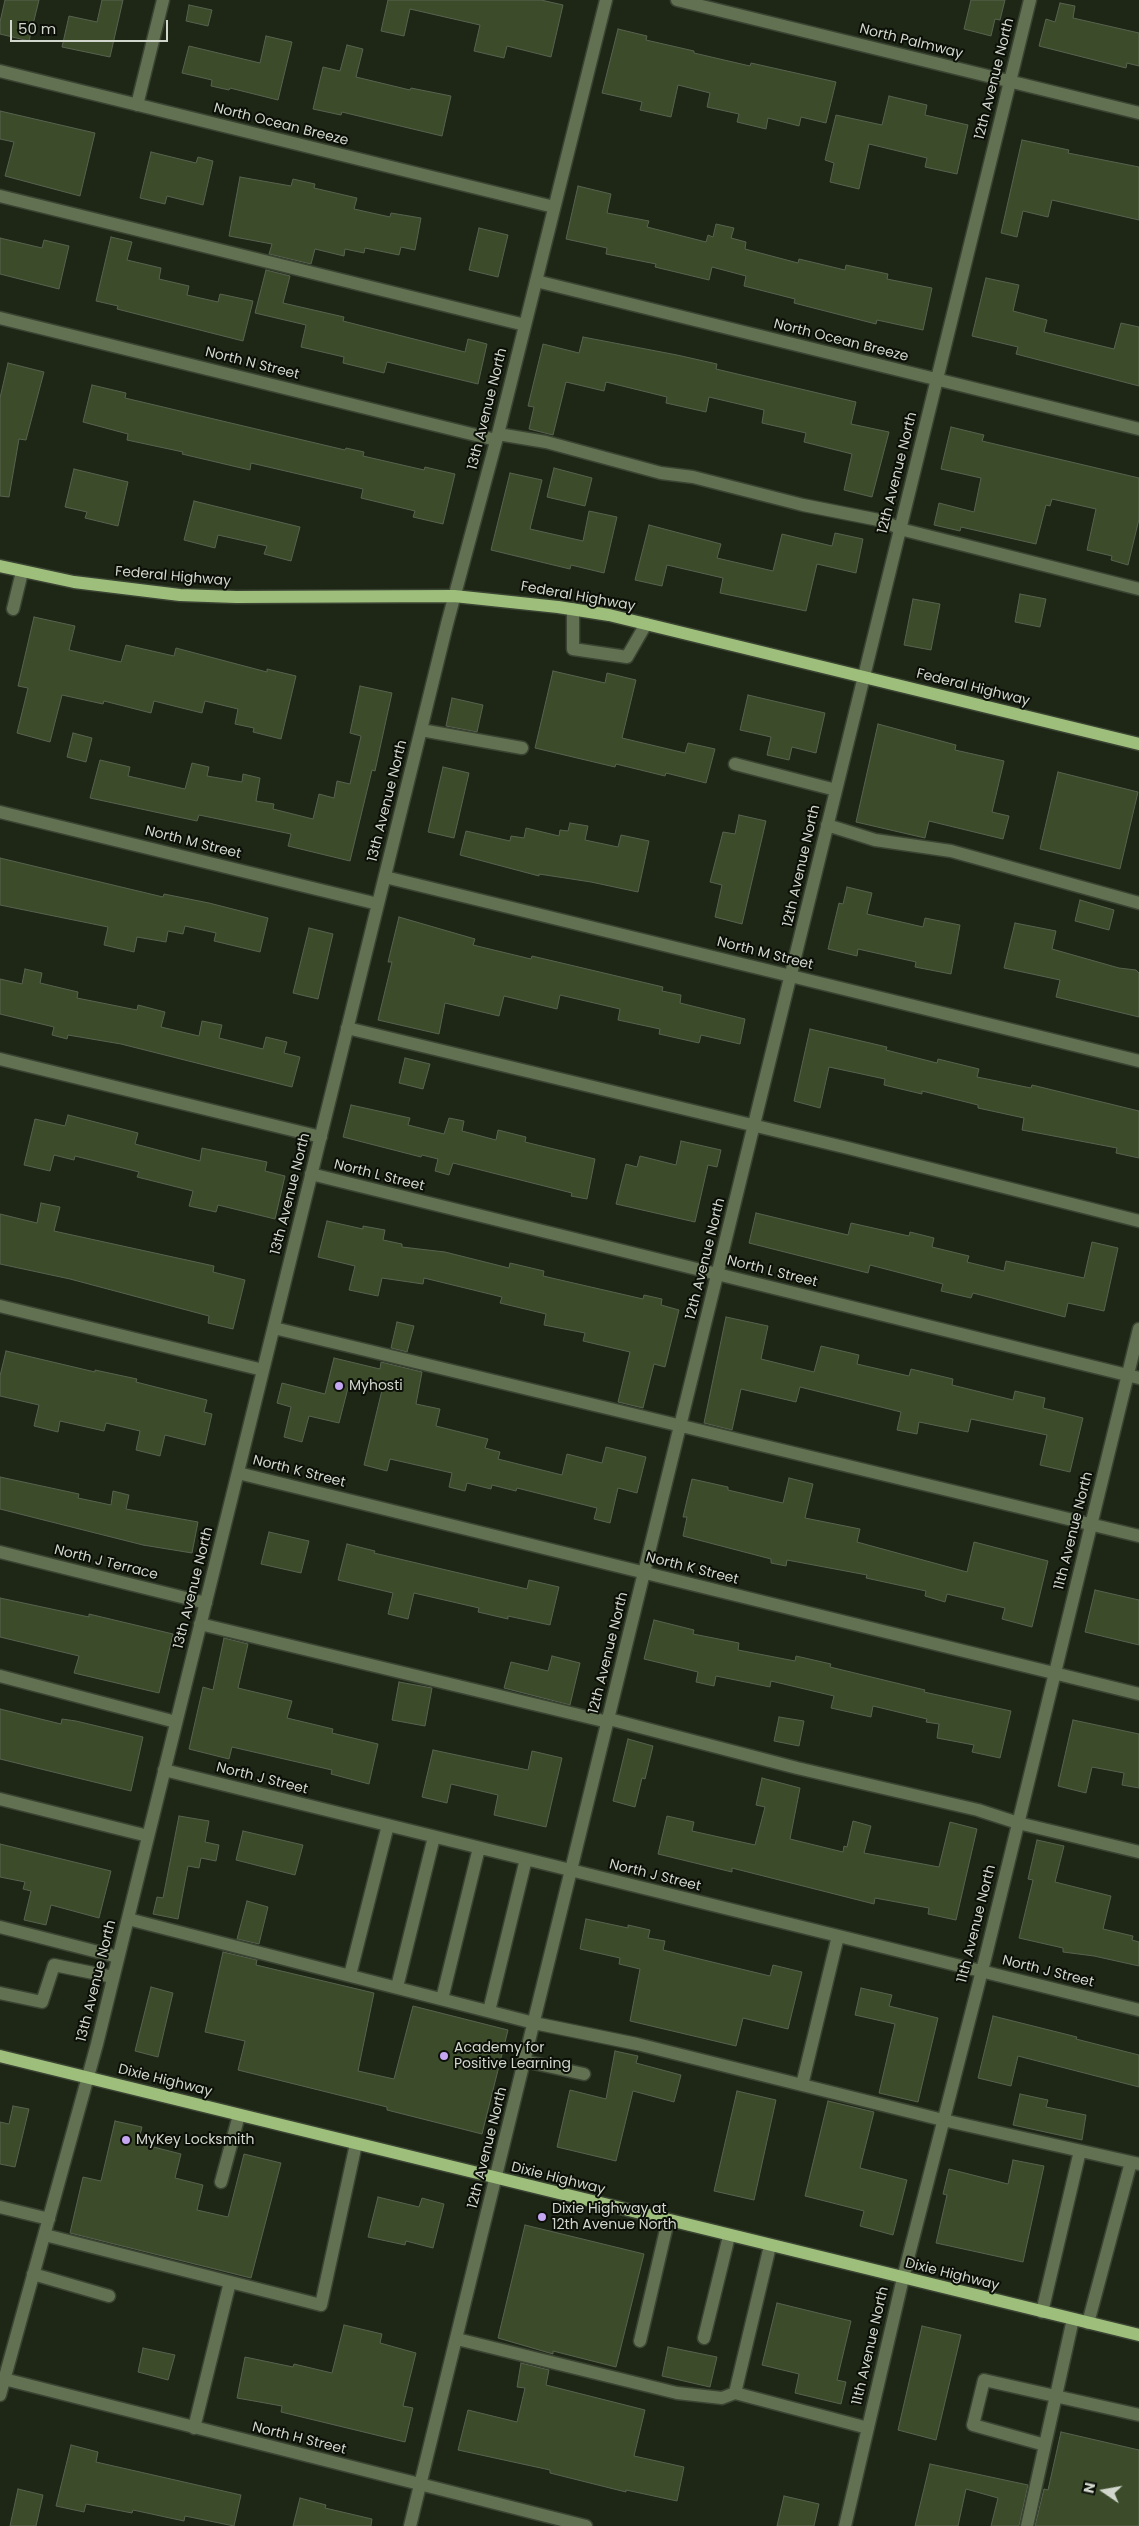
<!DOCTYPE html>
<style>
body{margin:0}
#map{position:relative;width:1139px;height:2526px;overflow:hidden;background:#1e2716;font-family:Poppins,sans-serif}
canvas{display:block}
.north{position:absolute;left:1079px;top:2466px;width:50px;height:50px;-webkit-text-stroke:4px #0b0f07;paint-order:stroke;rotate:282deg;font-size:14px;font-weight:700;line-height:20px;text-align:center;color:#d1d7cc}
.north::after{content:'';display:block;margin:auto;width:18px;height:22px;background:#d1d7cc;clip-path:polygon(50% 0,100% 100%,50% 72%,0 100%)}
.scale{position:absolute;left:10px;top:20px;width:158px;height:22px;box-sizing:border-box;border:2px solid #d1d7cc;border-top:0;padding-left:6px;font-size:15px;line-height:18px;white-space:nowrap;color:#d1d7cc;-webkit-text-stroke:4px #0b0f07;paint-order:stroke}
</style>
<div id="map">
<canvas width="1139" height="2526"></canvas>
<div class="north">N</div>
<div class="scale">50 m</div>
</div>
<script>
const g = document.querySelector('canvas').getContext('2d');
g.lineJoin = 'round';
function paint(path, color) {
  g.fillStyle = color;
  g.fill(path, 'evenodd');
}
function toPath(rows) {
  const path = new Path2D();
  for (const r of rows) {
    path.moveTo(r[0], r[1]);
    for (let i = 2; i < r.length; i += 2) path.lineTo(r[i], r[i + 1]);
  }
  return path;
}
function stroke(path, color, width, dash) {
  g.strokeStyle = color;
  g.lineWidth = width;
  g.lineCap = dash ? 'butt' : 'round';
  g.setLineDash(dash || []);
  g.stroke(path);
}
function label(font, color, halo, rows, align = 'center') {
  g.font = font + ' Poppins,sans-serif';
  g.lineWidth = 4;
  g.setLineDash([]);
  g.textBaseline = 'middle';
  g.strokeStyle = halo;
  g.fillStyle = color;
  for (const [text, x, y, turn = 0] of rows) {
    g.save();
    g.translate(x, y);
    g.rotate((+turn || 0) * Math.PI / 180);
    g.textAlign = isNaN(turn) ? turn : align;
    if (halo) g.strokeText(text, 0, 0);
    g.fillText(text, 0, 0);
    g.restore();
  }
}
const building = toPath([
 [5,0,39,0,29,41,0,34,0,22,5,0],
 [102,0,123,0,110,57,62,47,69,16,97,22,102,0],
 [388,0,541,0,563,5,551,57,507,46,504,58,474,51,480,25,410,9,404,36,381,31,388,0],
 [971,0,1005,0,1000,20,995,19,991,36,964,29,971,0],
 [1060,3,1075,6,1073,18,1139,33,1139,66,1127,63,1126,68,1039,46,1046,19,1055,22,1060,3],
 [189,5,212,10,208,26,186,21,189,5],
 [618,29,647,36,646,40,694,51,694,53,750,66,751,63,836,82,826,123,801,117,799,126,768,118,766,129,737,122,739,114,707,107,710,93,678,85,671,117,640,110,642,102,602,93,618,29],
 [266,36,292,42,278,100,230,88,229,90,211,86,212,80,182,73,189,46,260,63,266,36],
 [347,45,363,49,356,77,410,90,411,88,451,96,442,136,342,112,341,115,313,109,323,67,340,71,347,45],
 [889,96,927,105,925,115,968,125,957,174,925,167,927,158,869,144,859,189,830,182,834,163,825,160,836,115,882,125,889,96],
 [0,111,95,133,80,196,5,176,14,142,0,139,0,111],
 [1022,140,1069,150,1068,153,1139,167,1139,220,1052,200,1048,217,1023,211,1017,237,1001,233,1022,140],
 [151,152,196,163,198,157,213,161,203,205,167,196,165,204,140,198,151,152],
 [240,177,291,186,293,179,315,184,314,188,357,198,354,209,390,217,391,213,421,218,415,250,401,247,399,255,365,248,364,253,345,249,344,256,315,249,311,264,269,254,272,244,229,236,240,177],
 [578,186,611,194,607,213,649,221,647,227,706,242,708,235,713,237,716,224,734,228,731,238,746,242,745,249,798,263,799,259,845,270,846,265,888,274,887,279,932,288,923,330,877,320,876,324,794,303,795,299,744,286,746,276,712,267,709,280,655,267,656,264,606,254,607,248,566,239,578,186],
 [479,228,508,235,498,277,469,270,479,228],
 [111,237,132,242,127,260,161,268,159,279,189,286,187,295,218,302,220,294,253,301,243,341,117,309,118,306,96,301,111,237],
 [0,238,42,248,44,240,69,246,59,289,0,274,0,238],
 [266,270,290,276,283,303,344,317,343,321,465,352,468,339,487,344,478,384,387,362,384,373,343,363,344,357,301,347,306,325,255,313,266,270],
 [986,278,1019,285,1013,311,1047,320,1044,332,1114,349,1121,323,1139,327,1139,386,1016,354,1018,347,972,336,986,278],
 [583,337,677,355,717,364,716,369,856,402,851,424,889,432,872,497,844,490,852,454,804,442,806,433,762,423,764,410,709,397,706,412,666,403,667,397,606,382,604,391,566,382,553,435,529,429,534,407,528,406,543,344,579,353,583,337],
 [8,363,44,372,26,440,19,439,9,497,0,496,0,398,8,363],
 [92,385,126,393,125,398,345,450,346,448,364,452,363,456,424,470,425,467,455,474,443,524,413,517,415,511,361,498,363,489,251,463,250,470,182,454,183,452,127,440,128,434,83,422,92,385],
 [951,427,984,435,982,441,1139,478,1139,519,1128,565,1111,560,1112,556,1087,550,1096,509,1052,499,1050,506,1046,505,1036,544,961,527,960,531,934,525,939,503,974,512,981,478,941,469,951,427],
 [554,468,592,478,585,506,547,497,554,468],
 [74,469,128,482,118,526,85,518,87,512,65,507,74,469],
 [510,473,542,480,530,529,583,541,589,511,617,517,604,573,571,565,570,569,491,550,510,473],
 [194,501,300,527,291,561,264,554,267,546,218,535,215,548,184,540,194,501],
 [649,525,721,544,717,558,773,571,782,534,832,546,835,533,863,539,856,573,817,564,806,611,720,593,723,578,667,565,662,586,635,580,649,525],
 [1020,594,1046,599,1040,627,1015,622,1020,594],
 [913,599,940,604,931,650,904,645,913,599],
 [34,617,75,626,69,650,121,662,126,645,174,656,176,648,267,672,267,669,296,676,281,739,253,732,254,728,235,724,238,709,205,701,202,713,154,701,151,713,104,701,103,704,62,695,50,742,17,733,28,688,18,686,34,617],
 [553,671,605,683,607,673,636,680,622,738,685,753,688,743,715,749,706,783,666,773,665,776,616,764,615,767,535,748,553,671],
 [360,686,392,693,375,771,372,770,350,861,288,846,291,834,199,815,197,821,90,798,100,760,130,767,128,776,185,789,192,763,209,767,207,776,242,782,243,774,260,778,256,801,274,804,273,809,313,819,319,794,334,798,337,781,350,784,361,736,350,733,360,686],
 [748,695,825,713,816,753,792,747,789,760,767,755,771,737,740,730,748,695],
 [452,698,483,705,477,732,446,726,452,698],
 [878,724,956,745,955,750,1004,761,992,812,1009,816,1003,839,929,821,925,838,856,822,878,724],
 [73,733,92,738,86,762,67,757,73,733],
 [443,767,469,773,454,838,428,832,443,767],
 [1058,772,1138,792,1120,869,1040,849,1058,772],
 [739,815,766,821,742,924,715,917,722,885,710,882,723,832,735,834,739,815],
 [570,823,588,826,585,840,618,847,621,835,649,841,638,892,591,882,539,874,539,876,460,855,466,831,510,841,511,836,524,838,526,828,559,836,560,830,568,831,570,823],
 [0,858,163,897,164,894,209,903,268,918,260,952,214,941,216,933,185,926,183,934,168,931,166,942,137,937,134,952,104,945,108,927,0,905,0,858],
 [847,887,872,893,867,914,923,927,925,918,960,925,951,974,915,967,916,962,858,949,857,956,828,949,839,903,843,904,847,887],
 [1080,900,1114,910,1109,930,1075,921,1080,900],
 [399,917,475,939,473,945,531,959,532,956,663,987,662,991,681,995,680,1003,745,1019,740,1044,701,1035,699,1043,659,1034,660,1029,618,1020,620,1009,560,995,557,1009,504,996,499,1016,445,1003,439,1034,378,1020,392,962,388,962,399,917],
 [1015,923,1056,931,1052,949,1119,968,1136,970,1139,973,1139,1017,1056,997,1060,980,1004,968,1015,923],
 [309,928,333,934,318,999,293,993,309,928],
 [25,969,42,973,40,983,78,992,77,998,137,1010,138,1005,165,1012,161,1027,199,1036,202,1021,222,1025,219,1038,263,1049,266,1037,287,1042,284,1053,300,1057,292,1087,121,1044,68,1035,67,1039,52,1035,54,1027,0,1014,0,979,22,984,25,969],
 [810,1029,887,1047,886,1050,937,1063,938,1059,979,1069,977,1077,1031,1088,1032,1085,1139,1111,1139,1158,1116,1153,1117,1148,1022,1130,1024,1118,978,1108,978,1105,922,1091,922,1094,884,1085,885,1079,829,1067,820,1108,794,1101,810,1029],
 [405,1058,430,1064,423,1089,399,1083,405,1058],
 [351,1105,410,1118,408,1125,444,1134,449,1118,464,1121,462,1131,496,1140,498,1130,526,1137,525,1142,595,1159,587,1199,571,1196,572,1193,453,1163,449,1175,435,1171,438,1159,422,1155,421,1157,343,1137,351,1105],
 [68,1115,138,1133,135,1144,200,1161,202,1148,267,1162,265,1171,285,1176,275,1219,218,1205,216,1212,189,1206,193,1191,137,1177,139,1172,75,1156,74,1160,54,1155,50,1171,24,1165,35,1119,65,1126,68,1115],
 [681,1141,721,1150,717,1167,708,1165,695,1222,616,1204,626,1164,637,1167,640,1156,676,1165,681,1141],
 [41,1203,60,1207,54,1231,214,1266,213,1272,245,1280,233,1329,208,1323,209,1316,70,1279,0,1264,0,1214,37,1223,41,1203],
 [756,1213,848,1235,851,1223,909,1236,910,1232,934,1238,932,1247,969,1256,967,1262,1004,1271,1006,1261,1084,1278,1092,1242,1118,1248,1104,1311,1068,1303,1065,1317,973,1293,971,1298,941,1291,943,1284,870,1265,868,1273,749,1243,756,1213],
 [327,1221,363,1229,363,1226,385,1230,383,1240,402,1244,402,1247,445,1252,509,1268,510,1263,544,1271,543,1276,643,1299,644,1295,662,1299,661,1305,679,1310,665,1367,654,1364,643,1408,618,1402,630,1352,583,1341,585,1333,544,1325,546,1314,500,1303,502,1297,424,1278,423,1284,382,1278,378,1296,349,1290,355,1266,318,1257,327,1221],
 [726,1317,768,1326,761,1359,814,1372,821,1346,859,1355,857,1364,909,1376,911,1369,953,1379,952,1385,1013,1400,1015,1391,1045,1398,1043,1408,1083,1418,1070,1472,1040,1465,1047,1435,971,1419,968,1432,919,1422,917,1434,897,1430,901,1412,800,1387,796,1402,741,1389,732,1430,704,1423,726,1317],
 [397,1322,414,1326,407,1352,391,1348,397,1322],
 [6,1351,95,1372,95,1370,137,1379,136,1382,207,1400,204,1412,212,1414,205,1445,165,1435,160,1456,136,1450,140,1431,106,1423,104,1431,60,1421,58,1432,34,1426,39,1405,0,1396,0,1376,6,1351],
 [334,1358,380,1369,381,1362,422,1372,416,1404,440,1409,436,1426,488,1439,485,1448,500,1452,498,1459,562,1475,567,1454,602,1463,606,1447,646,1457,637,1493,618,1488,610,1523,594,1519,597,1508,517,1488,516,1491,492,1485,491,1489,467,1483,465,1491,449,1487,452,1473,390,1459,387,1471,364,1465,382,1390,349,1384,339,1423,309,1416,302,1442,284,1437,291,1407,277,1403,282,1383,325,1394,334,1358],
 [0,1477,79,1494,78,1498,111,1505,113,1491,129,1495,126,1509,198,1522,192,1553,143,1545,0,1509,0,1477],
 [789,1478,813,1484,805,1518,860,1529,857,1542,967,1572,974,1542,1048,1561,1032,1627,1002,1619,1005,1608,947,1594,945,1602,925,1596,926,1591,866,1578,867,1575,787,1560,786,1566,771,1563,771,1559,683,1536,687,1517,683,1517,692,1479,728,1487,728,1490,783,1503,789,1478],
 [269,1532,309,1541,301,1573,261,1564,269,1532],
 [347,1544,375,1551,374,1553,527,1589,529,1580,559,1587,550,1625,508,1616,508,1619,478,1612,479,1608,414,1593,408,1619,388,1614,393,1593,338,1580,347,1544],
 [1095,1590,1139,1600,1139,1645,1085,1632,1095,1590],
 [0,1598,89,1617,89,1614,173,1634,159,1693,74,1673,79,1656,0,1637,0,1598],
 [654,1620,694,1630,693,1634,739,1643,738,1650,795,1661,796,1656,831,1664,830,1667,925,1690,924,1692,1011,1711,1000,1758,972,1752,974,1745,937,1738,939,1724,926,1722,927,1719,873,1706,871,1717,831,1708,834,1696,771,1681,770,1687,716,1676,714,1686,696,1682,698,1672,644,1659,654,1620],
 [224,1638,248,1644,238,1688,292,1701,287,1718,333,1729,332,1733,378,1744,369,1784,331,1774,332,1770,232,1747,229,1759,189,1749,203,1687,213,1690,224,1638],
 [552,1656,580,1663,570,1705,504,1688,511,1662,548,1671,552,1656],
 [399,1682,432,1688,425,1726,392,1720,399,1682],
 [0,1709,61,1724,62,1719,76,1721,143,1737,131,1791,0,1759,0,1709],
 [779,1717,804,1721,799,1746,774,1741,779,1717],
 [1073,1720,1139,1734,1139,1788,1122,1785,1124,1773,1092,1767,1086,1793,1058,1786,1073,1720],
 [628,1739,653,1746,645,1779,642,1778,635,1807,613,1801,628,1739],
 [433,1750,528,1770,532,1751,562,1758,546,1827,494,1815,498,1795,451,1784,447,1803,422,1797,433,1750],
 [762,1778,800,1788,790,1839,843,1852,844,1846,847,1847,853,1821,871,1826,864,1853,939,1867,950,1822,977,1829,956,1920,928,1914,929,1908,875,1898,874,1904,732,1868,732,1872,658,1854,667,1816,694,1822,692,1831,755,1845,765,1807,756,1805,762,1778],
 [179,1816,209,1821,205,1842,219,1845,216,1861,201,1858,199,1868,188,1866,178,1919,153,1914,157,1897,163,1898,179,1816],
 [243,1831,303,1845,295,1875,236,1860,243,1831],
 [1037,1840,1064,1846,1055,1882,1111,1896,1103,1929,1133,1936,1132,1940,1139,1942,1139,1966,1094,1956,1063,1952,1063,1948,1019,1938,1033,1880,1028,1879,1037,1840],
 [0,1844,111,1871,99,1918,51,1905,46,1925,24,1920,31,1891,23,1889,25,1882,0,1877,0,1844],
 [247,1901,268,1907,259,1944,237,1939,247,1901],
 [586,1919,628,1928,628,1925,650,1930,648,1938,665,1941,663,1950,708,1961,770,1976,773,1965,802,1972,788,2029,743,2018,736,2046,630,2021,640,1969,619,1964,620,1958,580,1949,586,1919],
 [223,1952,257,1960,256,1965,374,1993,358,2071,394,2079,413,2006,508,2030,482,2134,387,2110,387,2107,238,2070,245,2041,205,2032,223,1952],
 [151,1987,173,1993,158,2057,135,2051,151,1987],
 [861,1988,892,1995,889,2006,938,2018,918,2102,879,2093,895,2024,855,2015,861,1988],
 [993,2016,1077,2037,1076,2039,1139,2055,1139,2087,1018,2056,1011,2086,978,2078,993,2016],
 [615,2051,638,2056,636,2063,681,2075,674,2102,633,2091,616,2161,557,2147,570,2090,606,2099,615,2051],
 [737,2091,776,2100,754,2200,714,2191,737,2091],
 [1020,2094,1048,2100,1046,2107,1086,2115,1082,2140,1013,2125,1020,2094],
 [828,2101,874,2112,860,2168,907,2180,893,2235,860,2226,864,2211,805,2196,828,2101],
 [13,2106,29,2109,15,2167,0,2164,0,2122,9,2124,13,2106],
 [115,2121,142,2127,138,2143,181,2154,175,2178,203,2185,197,2210,228,2217,244,2154,281,2163,251,2278,70,2233,83,2177,101,2181,115,2121],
 [1013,2160,1044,2166,1023,2262,936,2243,947,2195,943,2194,949,2169,1008,2184,1013,2160],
 [378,2197,419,2207,422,2198,444,2204,433,2248,406,2241,405,2245,368,2237,378,2197],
 [525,2225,644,2254,616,2367,553,2351,553,2354,498,2338,525,2225],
 [777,2303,851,2321,837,2380,846,2382,841,2404,795,2393,799,2374,762,2365,777,2303],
 [344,2325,382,2334,380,2343,416,2353,403,2406,413,2408,405,2442,281,2412,282,2406,237,2398,245,2357,293,2367,294,2364,332,2373,344,2325],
 [922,2326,961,2335,936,2440,898,2430,922,2326],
 [668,2347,717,2357,710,2387,662,2376,668,2347],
 [143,2348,175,2355,168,2380,138,2372,143,2348],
 [521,2363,549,2370,546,2385,645,2410,634,2456,684,2467,677,2501,626,2490,626,2492,550,2473,550,2470,458,2450,468,2410,517,2422,525,2388,517,2387,521,2363],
 [1061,2432,1139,2450,1139,2526,1035,2526,1044,2489,1048,2490,1061,2432],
 [71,2445,98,2452,96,2462,241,2495,234,2526,185,2516,184,2521,133,2510,132,2513,86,2504,84,2512,56,2506,71,2445],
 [930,2464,1028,2485,1019,2526,991,2526,998,2498,966,2489,958,2526,915,2526,930,2464],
 [18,2489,43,2495,36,2526,10,2526,18,2489],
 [784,2496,819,2504,814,2526,777,2526,784,2496],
 [300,2498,326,2505,325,2508,372,2519,371,2526,293,2526,300,2498]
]);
const minor = toPath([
 [677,0,1139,113],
 [0,71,554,207],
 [137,105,163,0],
 [0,196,525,325],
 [536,281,1139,429],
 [0,318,496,440],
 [498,434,546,442,661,473,693,477,803,505,884,521,900,529,1139,589],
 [13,609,22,572],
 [573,609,573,649,627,657,646,624],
 [421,730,522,748],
 [735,764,836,790],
 [0,812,378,904],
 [827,825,875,840,951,851,1139,903],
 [385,877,1139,1061],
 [347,1028,848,1148,1139,1221],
 [0,1059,321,1137],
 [311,1174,1139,1378],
 [0,1306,263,1370],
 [274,1328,1139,1536],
 [238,1473,1139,1694],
 [0,1552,206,1603],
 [200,1624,608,1722],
 [0,1676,176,1722],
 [609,1719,797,1768,978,1810,1018,1823,1139,1852],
 [164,1770,1139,2010],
 [0,1799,148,1836],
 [128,1919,534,2023,637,2044,943,2120,1139,2164],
 [0,1927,118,1957],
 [350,1975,388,1825],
 [397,1987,434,1837],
 [0,1993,42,2002,54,1965,113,1977],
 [442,1999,479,1848],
 [489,2011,526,1859],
 [524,2061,584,2074],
 [802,2085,838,1936],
 [221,2182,239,2115],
 [0,2207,49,2219],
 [45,2235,321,2305,356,2144],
 [770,2246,735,2393,868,2428],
 [33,2274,109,2296],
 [1042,2312,1080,2151],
 [1088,2323,1131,2162],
 [704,2338,729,2236],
 [457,2339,677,2393,722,2398,735,2393],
 [640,2341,668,2221],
 [4,2379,586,2526],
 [0,2395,97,2044,447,624,498,434,606,0],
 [194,2428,230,2282],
 [1045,2445,973,2425,984,2380,1139,2415],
 [410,2526,1030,0],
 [845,2526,903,2278,986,1955,1139,1329],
 [1027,2526,1073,2319]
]);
const major = toPath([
 [0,566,74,582,180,595,236,597,454,596,558,607,609,615,1139,744],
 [0,2056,1139,2335]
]);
const markers = [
 [339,1386,5,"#c5a6f1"],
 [444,2056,5,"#c5a6f1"],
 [126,2140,5,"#c5a6f1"],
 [542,2217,5,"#c5a6f1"]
];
const streetNames = [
 ["North Palmway",911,42,14],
 ["12th Avenue North",995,79,-76],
 ["North Ocean Breeze",281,125,14],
 ["North Ocean Breeze",841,341,14],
 ["North N Street",252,364,14],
 ["13th Avenue North",488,409,-76],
 ["12th Avenue North",898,473,-76],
 ["Federal Highway",173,577,5],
 ["Federal Highway",578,597,10],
 ["Federal Highway",973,688,14],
 ["13th Avenue North",388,801,-76],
 ["North M Street",193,843,14],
 ["12th Avenue North",802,866,-77],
 ["North M Street",765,954,14],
 ["North L Street",379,1176,14],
 ["13th Avenue North",291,1194,-76],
 ["12th Avenue North",706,1259,-76],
 ["North L Street",772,1272,14],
 ["North K Street",299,1472,14],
 ["11th Avenue North",1074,1531,-76],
 ["North J Terrace",106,1563,14],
 ["North K Street",692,1569,14],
 ["13th Avenue North",194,1588,-76],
 ["12th Avenue North",609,1653,-76],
 ["North J Street",262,1779,14],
 ["North J Street",655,1876,14],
 ["11th Avenue North",977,1924,-76],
 ["North J Street",1048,1972,14],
 ["13th Avenue North",97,1981,-76],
 ["Dixie Highway",165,2081,14],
 ["12th Avenue North",488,2148,-76],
 ["Dixie Highway",558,2179,14],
 ["Dixie Highway",952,2275,14],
 ["11th Avenue North",871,2346,-77],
 ["North H Street",299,2439,14]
];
const poiNames = [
 ["Myhosti",349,1386],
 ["Academy for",454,2048],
 ["Positive Learning",454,2064],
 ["MyKey Locksmith",136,2140],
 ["Dixie Highway at",552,2209],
 ["12th Avenue North",552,2225]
];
paint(building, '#3c4c2b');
stroke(building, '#58624f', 1);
stroke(minor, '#3b4333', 15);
stroke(major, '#3b4333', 15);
stroke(minor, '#617151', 12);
stroke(major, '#9ebf7b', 12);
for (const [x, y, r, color] of markers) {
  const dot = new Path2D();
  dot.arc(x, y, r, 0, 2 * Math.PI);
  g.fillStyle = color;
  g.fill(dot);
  stroke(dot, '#0b0f07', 2);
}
label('14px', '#d1d7cc', '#0b0f07', streetNames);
label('14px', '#d1d7cc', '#0b0f07', poiNames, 'left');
</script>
